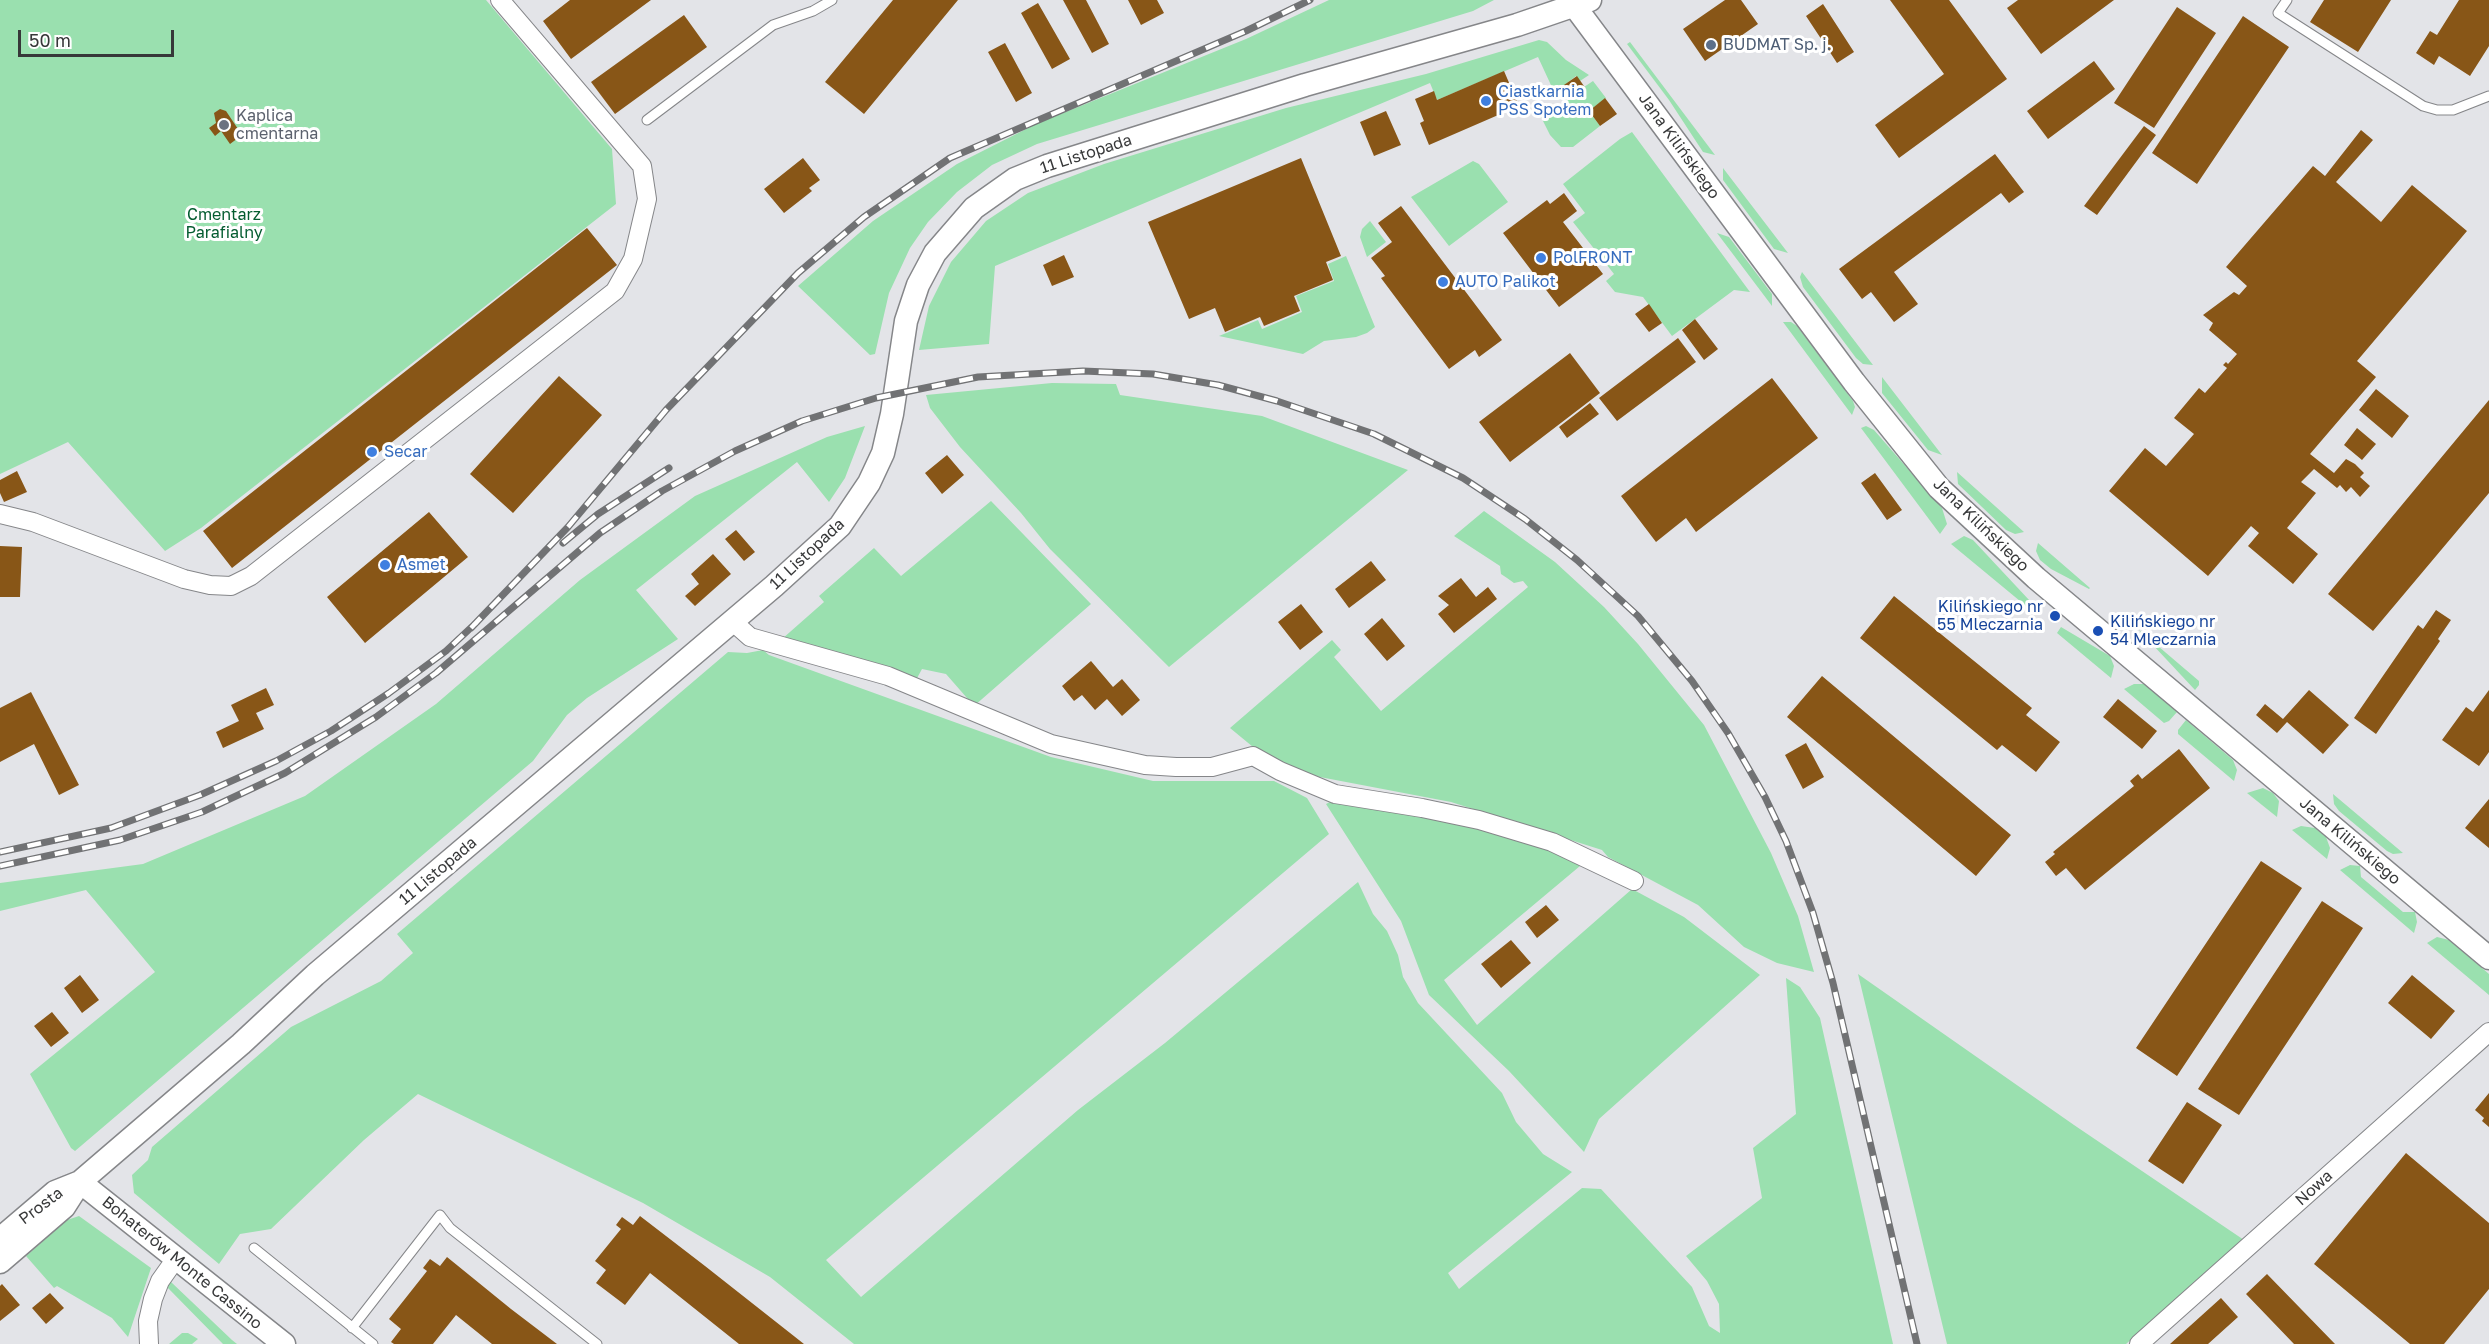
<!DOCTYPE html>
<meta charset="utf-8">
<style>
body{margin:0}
#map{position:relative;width:2489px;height:1344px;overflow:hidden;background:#e3e4e8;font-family:"Golos Text",sans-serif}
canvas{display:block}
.scale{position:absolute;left:18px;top:30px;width:156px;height:27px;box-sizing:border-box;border:3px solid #373839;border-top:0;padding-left:8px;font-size:18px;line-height:21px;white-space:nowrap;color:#373839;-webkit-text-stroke:4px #fff;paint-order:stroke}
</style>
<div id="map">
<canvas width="2489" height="1344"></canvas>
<div class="scale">50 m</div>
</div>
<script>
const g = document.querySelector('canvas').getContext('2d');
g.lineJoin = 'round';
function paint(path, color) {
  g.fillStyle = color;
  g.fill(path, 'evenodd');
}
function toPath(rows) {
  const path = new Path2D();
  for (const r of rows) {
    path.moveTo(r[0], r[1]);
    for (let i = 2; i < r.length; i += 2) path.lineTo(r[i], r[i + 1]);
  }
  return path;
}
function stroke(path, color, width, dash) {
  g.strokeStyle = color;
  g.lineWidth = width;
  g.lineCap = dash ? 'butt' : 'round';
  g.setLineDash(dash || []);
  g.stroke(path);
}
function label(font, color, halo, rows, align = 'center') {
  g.font = font + ' "Golos Text",sans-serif';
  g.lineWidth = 6;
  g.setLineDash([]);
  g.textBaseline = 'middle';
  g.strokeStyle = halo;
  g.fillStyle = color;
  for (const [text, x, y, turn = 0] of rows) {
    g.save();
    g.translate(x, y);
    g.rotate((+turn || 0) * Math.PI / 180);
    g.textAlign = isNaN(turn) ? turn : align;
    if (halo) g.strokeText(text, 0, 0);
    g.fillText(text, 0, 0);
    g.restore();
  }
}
const green = toPath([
 [0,0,486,0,612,149,616,204,201,528,165,551,68,442,0,474],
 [1329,0,1494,0,1473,11,1037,144,992,165,957,192,928,222,910,248,889,293,875,354,870,355,798,286,873,221,957,164,1036,124,1246,39],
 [1539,40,1547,42,1566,60,1589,75,1580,81,1576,76,1562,87,1564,91,1556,96,1538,57,1437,100,1430,83,995,266,989,344,919,350,929,306,951,262,986,221,1028,193,1104,164,1286,108,1426,74],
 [1630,42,1715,155,1703,152,1669,100,1627,44],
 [1593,81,1606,98,1589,111,1600,126,1573,147,1561,147,1550,135,1541,117,1586,89,1584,87],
 [1632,132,1750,292,1734,290,1672,336,1643,297,1615,292,1606,281,1614,274,1573,222,1585,213,1563,184,1620,139],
 [1473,161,1479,164,1508,202,1449,246,1411,197],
 [1723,168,1788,253,1774,249,1723,180],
 [1370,221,1386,242,1367,257,1360,237,1362,229],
 [1717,233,1729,237,1772,294,1772,306],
 [1346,256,1375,327,1367,333,1356,337,1324,341,1303,354,1219,336,1258,320,1262,329,1302,312,1296,296,1334,281,1328,264],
 [1802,272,1873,365,1863,364,1856,358,1803,287,1800,277],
 [1783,322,1791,322,1797,326,1853,401,1855,407,1852,415],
 [1882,377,1942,455,1928,450,1882,393],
 [1052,383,1116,384,1120,395,1262,416,1408,470,1169,667,1050,549,1021,513,960,447,930,408,926,395],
 [865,426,845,478,829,502,797,462,636,590,678,639,587,698,567,715,533,761,75,1151,71,1148,30,1074,155,972,86,890,0,911,0,883,143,864,305,796,436,704,580,580,695,496,827,437],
 [1866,426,1874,430,1942,508,1947,524,1940,534,1861,428],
 [1957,472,2024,532,2015,534,2006,530,1958,484],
 [991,501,1091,604,974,706,946,674,922,669,916,680,782,639,824,602,819,596,874,548,901,576],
 [1484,511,1555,562,1604,607,1638,644,1704,725,1771,853,1798,916,1814,972,1777,963,1744,947,1698,905,1608,857,1602,850,1451,802,1304,774,1264,756,1230,728,1332,640,1341,650,1334,657,1381,711,1528,587,1523,581,1514,583,1507,578,1501,574,1500,566,1454,536],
 [1964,536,1973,540,2030,601,2026,606,1951,544],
 [2038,543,2090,588,2089,589,2051,569,2040,560,2036,551],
 [2061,627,2110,656,2114,666,2111,678,2057,633],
 [2138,629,2199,681,2199,685,2195,690],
 [763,650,769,655,1051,757,1153,781,1274,781,1307,798,1329,834,826,1260,861,1297,1078,1110,1165,1043,1358,882,1373,914,1387,931,1398,955,1403,977,1418,1003,1502,1093,1516,1122,1543,1154,1572,1172,1448,1273,1459,1289,1582,1188,1601,1189,1692,1287,1709,1326,1720,1333,1719,1304,1707,1281,1686,1256,1762,1198,1753,1148,1796,1114,1786,978,1800,987,1820,1018,1893,1344,854,1344,770,1277,643,1203,418,1094,364,1140,271,1229,240,1234,219,1264,134,1193,132,1175,148,1160,152,1147,291,1027,381,981,413,953,397,934,728,652,747,653],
 [2134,684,2144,684,2177,712,2169,721,2164,723,2124,689],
 [2186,720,2233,760,2237,770,2234,781,2178,734,2178,730],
 [2263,788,2273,793,2279,801,2277,817,2247,793],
 [2333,794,2403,853,2393,854,2387,851,2339,811,2334,804],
 [1336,799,1458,824,1563,851,1580,866,1444,980,1477,1025,1632,889,1684,917,1760,975,1599,1119,1584,1152,1509,1071,1429,995,1401,921,1326,804],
 [2301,826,2315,828,2326,837,2330,848,2327,859,2292,830],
 [2350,865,2360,866,2361,877,2403,912,2415,912,2417,922,2414,933,2340,870],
 [2437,937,2449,940,2489,974,2489,995,2427,943],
 [1858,974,2074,1125,2244,1240,2126,1344,1947,1344],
 [79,1216,151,1268,128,1337,112,1318,57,1286,54,1288,26,1256,67,1220],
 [171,1282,232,1340,237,1344,223,1344,167,1287],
 [182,1333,188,1333,198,1339,192,1344,169,1344]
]);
const building = toPath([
 [570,0,651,0,571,59,543,21],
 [893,0,958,0,864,114,825,82],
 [1063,0,1086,0,1109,44,1092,53],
 [1128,0,1157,0,1164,13,1141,25],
 [1725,0,1741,0,1758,24,1705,61,1683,29],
 [1890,0,1949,0,2007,79,1899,158,1875,125,1944,74],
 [2018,0,2114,0,2041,54,2007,8],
 [2324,0,2391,0,2358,52,2310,22],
 [2459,0,2489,0,2489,46,2470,76,2439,56,2434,65,2416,53,2430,31,2437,35],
 [1038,3,1070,59,1052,69,1021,13],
 [1823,4,1854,52,1837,63,1806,16],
 [2177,7,2216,33,2154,128,2114,103],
 [684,15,707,47,615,114,591,82],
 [2243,16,2289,47,2197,184,2152,153],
 [1005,43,1032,93,1016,102,988,52],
 [2094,61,2115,89,2048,139,2027,111],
 [1504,71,1519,106,1429,145,1420,123,1424,121,1415,99,1434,91,1437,100],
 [1577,76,1586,89,1570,100,1561,87],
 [1605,98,1617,114,1600,126,1589,111],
 [220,109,226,111,242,135,230,144,221,131,215,136,209,128,216,123,214,113],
 [1386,111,1401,145,1374,156,1360,122],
 [2144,126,2156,135,2097,215,2084,206],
 [2361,130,2373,140,2336,182,2381,222,2412,185,2467,231,2357,361,2376,377,2310,454,2334,473,2346,459,2355,464,2364,473,2360,477,2370,486,2360,497,2351,487,2346,492,2340,485,2337,488,2314,469,2301,482,2316,493,2287,528,2318,554,2293,584,2248,546,2259,533,2251,526,2208,576,2109,491,2145,448,2166,466,2194,434,2174,418,2199,388,2205,393,2227,368,2223,365,2226,362,2228,364,2237,354,2209,330,2213,323,2203,315,2234,292,2239,295,2247,286,2226,267,2313,166,2325,176],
 [1995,154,2024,192,2009,203,2001,193,1894,272,1918,304,1894,322,1871,292,1862,299,1839,269],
 [803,158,820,180,809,188,812,191,784,213,764,189],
 [1301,158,1341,256,1326,262,1333,280,1294,296,1300,311,1264,326,1260,317,1225,332,1215,308,1189,319,1148,222],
 [1564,193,1577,211,1563,222,1603,274,1559,307,1503,233,1547,200,1550,204],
 [1401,206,1502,340,1479,357,1475,350,1449,369,1381,278,1385,276,1371,258,1392,242,1378,223],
 [587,228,617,265,232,568,203,531],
 [1064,255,1074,277,1052,286,1043,265],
 [1649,304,1662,323,1649,332,1635,314],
 [1695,319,1718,349,1704,360,1682,330],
 [1678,338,1696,362,1617,421,1599,398],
 [1570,353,1600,393,1510,462,1479,422],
 [559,376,602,415,513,513,470,474],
 [1772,378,1818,438,1696,532,1686,518,1656,542,1621,496],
 [2376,389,2409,416,2392,438,2359,410],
 [2489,400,2489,493,2373,631,2328,594],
 [1590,403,1599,414,1567,438,1559,427],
 [2357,428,2376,444,2362,460,2344,445],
 [947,455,964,475,942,494,925,473],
 [17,471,27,492,4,502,0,493,0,480],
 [1875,473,1902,510,1887,520,1861,483],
 [429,512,468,557,365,643,327,597],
 [736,530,755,552,744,561,725,539],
 [0,546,22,547,20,597,0,597],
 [713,554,731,574,695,606,685,596,699,584,691,574],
 [1371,561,1386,580,1349,608,1335,589],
 [1461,578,1476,597,1488,587,1497,599,1454,633,1438,614,1449,605,1438,596],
 [1894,596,2032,708,2026,715,2060,742,2036,772,2002,745,1997,750,1860,638],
 [1301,604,1323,632,1300,650,1278,622],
 [2436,610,2451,620,2438,639,2440,641,2376,734,2354,718,2418,625,2423,629],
 [1382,618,1405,646,1387,661,1364,634],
 [1091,661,1113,687,1122,679,1140,700,1122,716,1107,699,1095,710,1082,695,1074,701,1062,686],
 [1822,676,2011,835,1976,876,1787,717],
 [266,688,274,705,256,713,264,729,223,748,216,732,239,721,231,705],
 [2309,690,2349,725,2323,754,2287,722,2277,733,2256,715,2265,704,2283,719],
 [2489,690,2489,752,2479,766,2442,740,2466,707,2473,712],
 [31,692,79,785,59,795,34,744,0,762,0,708],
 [2118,699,2157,731,2142,749,2103,717],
 [1806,743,1824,777,1803,789,1785,755],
 [2179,749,2210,788,2085,890,2066,868,2056,876,2045,862,2055,854,2053,852,2134,786,2130,781,2138,774,2142,779],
 [2489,799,2489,848,2465,828],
 [2261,861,2302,888,2177,1076,2136,1048],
 [2322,901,2363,928,2239,1115,2198,1089],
 [1546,905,1559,920,1537,938,1525,922],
 [1511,940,1531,963,1501,988,1481,964],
 [80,975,99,1000,82,1013,64,988],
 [2412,975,2455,1011,2431,1039,2388,1003],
 [52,1012,69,1033,51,1047,34,1026],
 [2489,1093,2489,1127,2482,1121,2484,1118,2475,1110],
 [2187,1102,2222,1125,2183,1184,2148,1161],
 [2406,1153,2489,1223,2489,1289,2444,1344,2410,1344,2314,1264],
 [640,1216,705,1266,804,1344,739,1344,650,1273,625,1305,596,1283,606,1270,595,1261,621,1229,616,1225,622,1217,633,1225],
 [447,1257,511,1309,557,1344,492,1344,456,1315,433,1344,394,1344,391,1342,401,1329,389,1319,427,1271,423,1268,430,1259,440,1266],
 [2267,1274,2335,1344,2294,1344,2246,1294],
 [2,1284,20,1305,0,1321,0,1286],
 [50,1293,64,1308,46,1324,32,1308],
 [2221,1298,2238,1317,2208,1344,2170,1344]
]);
const service = toPath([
 [2287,0,2278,13,2423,106,2437,110,2453,110,2489,96],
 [647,120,773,25,813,11,832,0],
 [254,1248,373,1344],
 [352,1328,440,1215,450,1228,597,1344]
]);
const minor = toPath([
 [0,514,33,522,184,579,210,585,231,586,251,576,615,291,633,259,647,199,642,166,500,0],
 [732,621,750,637,888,676,1051,744,1145,765,1176,767,1212,767,1253,756,1280,771,1335,794,1422,808,1479,820,1552,842,1634,881],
 [149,1344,148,1321,153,1299,160,1281,177,1257],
 [2139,1344,2489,1032]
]);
const tertiary = toPath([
 [1570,0,1854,382,1939,488,2036,578,2489,958],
 [80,1182,284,1344],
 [0,1239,55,1192,80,1182],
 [0,1262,64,1207,80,1182,241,1044,315,975,774,586,840,526,869,483,883,453,892,414,906,321,918,285,935,253,974,208,1015,179,1047,166,1305,85,1517,25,1590,0]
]);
const rail = toPath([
 [563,543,598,514,669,468],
 [471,628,568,527,666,410,798,273,864,217,950,158,1246,31,1310,0],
 [0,852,111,828,200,795,276,761,331,731,389,693,446,651,477,622],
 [0,866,120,840,202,812,285,773,376,717,436,673,600,533,662,491,735,451,802,421,876,398,978,377,1083,371,1153,374,1218,385,1277,401,1374,434,1463,478,1525,519,1577,560,1638,616,1692,681,1728,733,1765,797,1786,841,1813,913,1833,983,1917,1344]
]);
const markers = [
 [1711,45,6,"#5c6f8a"],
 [1486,101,6,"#3f7fe0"],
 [224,125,6,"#6b7280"],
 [1541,258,6,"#3f7fe0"],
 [1443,282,6,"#3f7fe0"],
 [372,452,6,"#3f7fe0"],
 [385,565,6,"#3f7fe0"],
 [2055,616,6,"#1a4fb4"],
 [2098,631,6,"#1a4fb4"]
];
const serviceNames = [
 ["BUDMAT Sp. j.",1723,45]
];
const shopNames = [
 ["Ciastkarnia",1498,92],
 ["PSS Społem",1498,110],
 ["PolFRONT",1553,258],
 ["AUTO Palikot",1455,282],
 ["Secar",384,452],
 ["Asmet",397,565]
];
const worshipNames = [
 ["Kaplica",236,116],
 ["cmentarna",236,134]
];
const streetNames = [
 ["Jana Kilińskiego",1679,146,54],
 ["11 Listopada",1086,154,-18],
 ["Jana Kilińskiego",1981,525,44],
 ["11 Listopada",807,554,-43],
 ["Jana Kilińskiego",2350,841,40],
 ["11 Listopada",438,871,-40],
 ["Nowa",2314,1188,-42],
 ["Prosta",41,1206,-37],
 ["Bohaterów Monte Cassino",182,1263,39]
];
const parkNames = [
 ["Cmentarz",224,215],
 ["Parafialny",224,233]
];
const transitNames = [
 ["Kilińskiego nr",2043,607],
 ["55 Mleczarnia",2043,625],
 ["Kilińskiego nr",2110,622,"left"],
 ["54 Mleczarnia",2110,640,"left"]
];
paint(green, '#9ae0af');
paint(building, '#885617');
stroke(service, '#858689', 11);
stroke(minor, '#858689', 20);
stroke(tertiary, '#858689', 25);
stroke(service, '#fff', 9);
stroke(minor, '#fff', 18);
stroke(tertiary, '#fff', 22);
stroke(rail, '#717274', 7);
stroke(rail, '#fff', 4.5, [14]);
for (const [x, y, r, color] of markers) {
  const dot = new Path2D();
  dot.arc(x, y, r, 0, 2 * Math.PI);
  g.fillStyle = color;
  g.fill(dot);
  stroke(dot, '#fff', 2);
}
label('16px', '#4e5e75', '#fff', serviceNames, 'left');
label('16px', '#366cbe', '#fff', shopNames, 'left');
label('16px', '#5b616d', '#fff', worshipNames, 'left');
label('16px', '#373839', '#fff', streetNames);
label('16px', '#045c30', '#fff', parkNames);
label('16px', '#164399', '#fff', transitNames, 'right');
</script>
